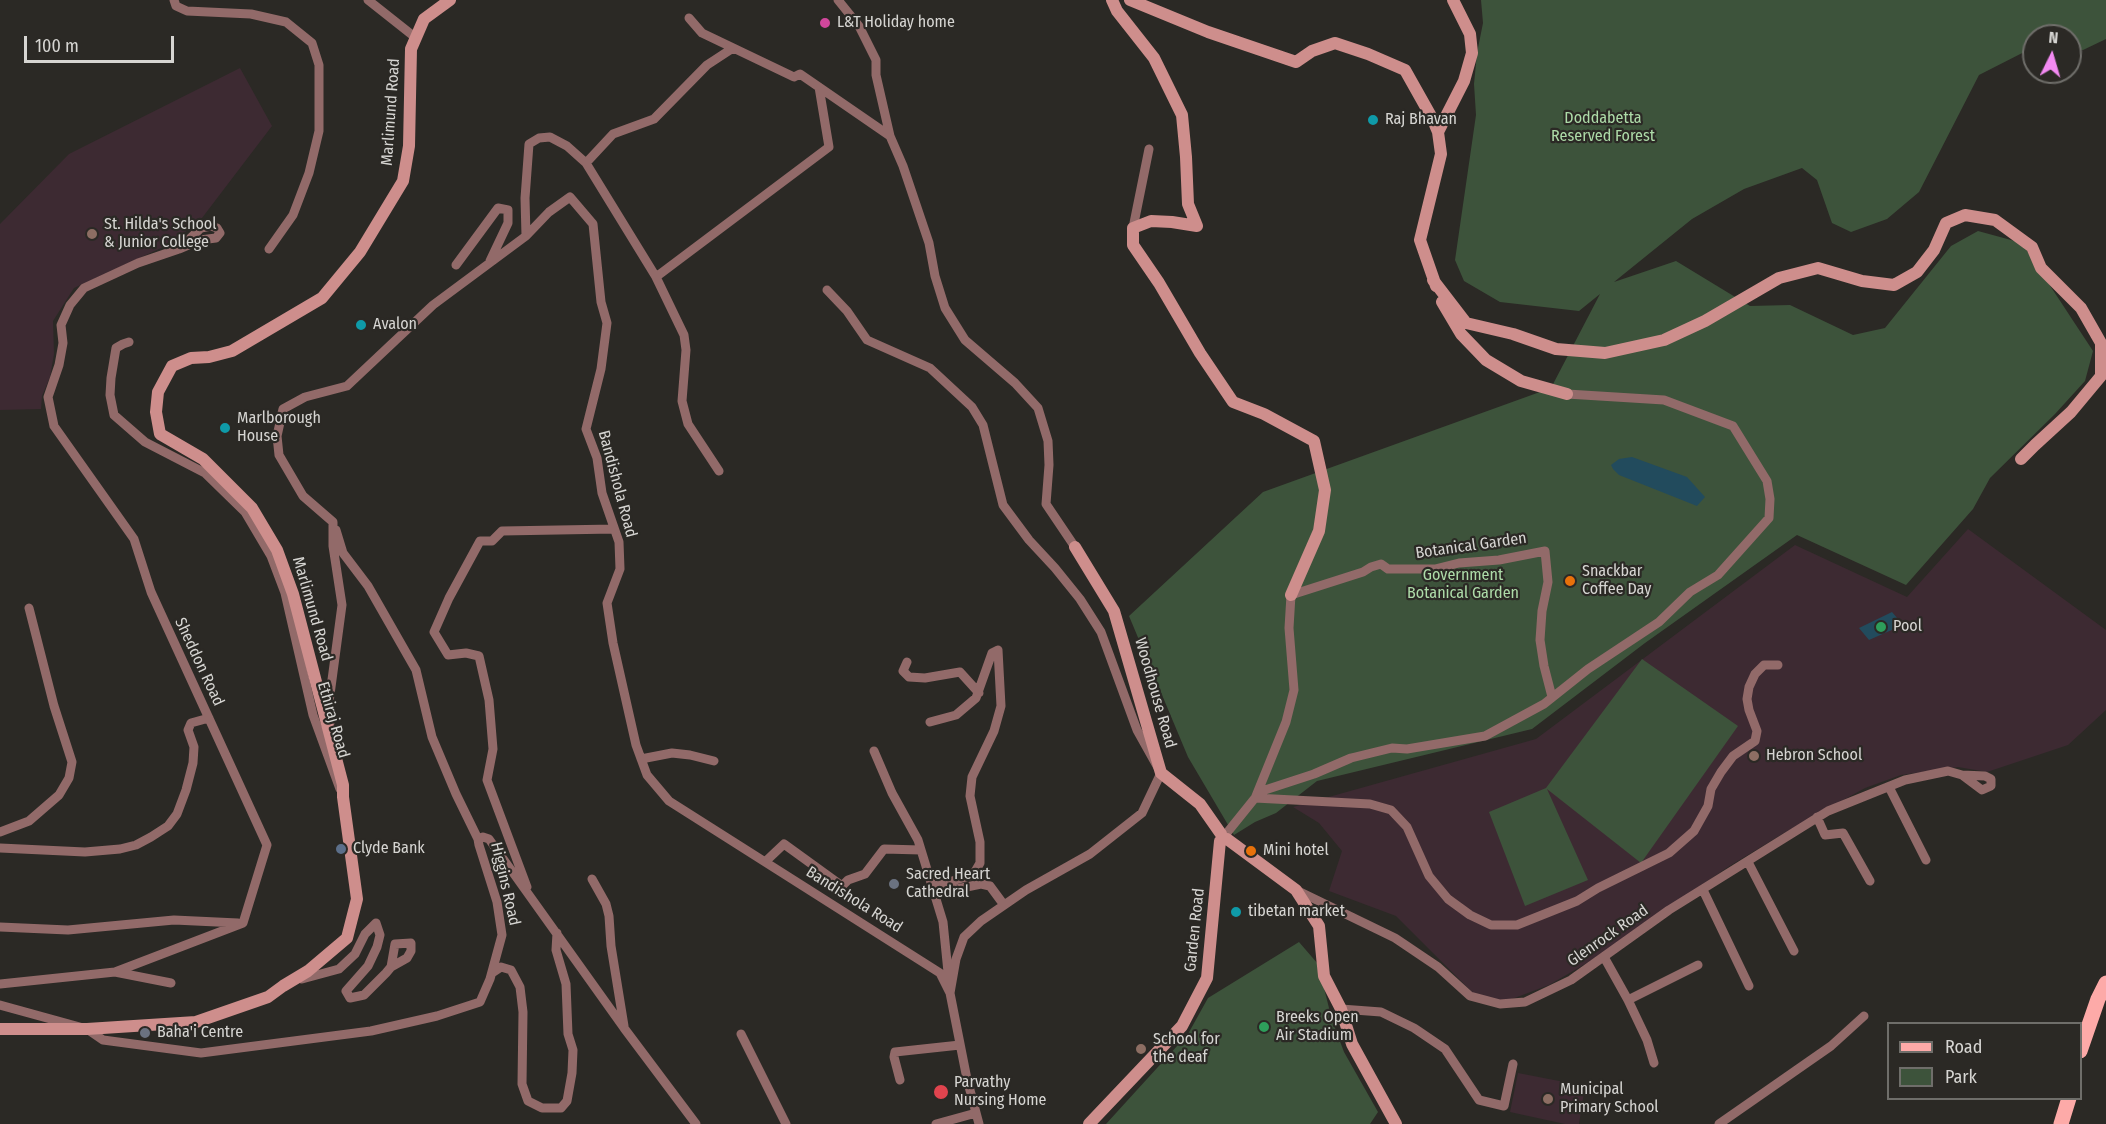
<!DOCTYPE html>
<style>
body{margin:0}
#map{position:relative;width:2106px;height:1124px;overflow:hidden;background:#2b2925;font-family:"Fira Sans Condensed",sans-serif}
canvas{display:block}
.legend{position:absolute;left:1887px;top:1022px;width:195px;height:78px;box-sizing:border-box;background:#2b2925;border:2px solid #6f6e6a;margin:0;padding:8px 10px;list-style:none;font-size:18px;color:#d6d5d2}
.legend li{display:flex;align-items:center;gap:12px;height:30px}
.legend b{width:30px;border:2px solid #6f6e6a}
.north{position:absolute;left:2022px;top:24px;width:60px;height:60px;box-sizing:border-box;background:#2b2925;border:2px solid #6f6e6a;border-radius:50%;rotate:5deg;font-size:16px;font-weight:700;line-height:24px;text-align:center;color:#d6d5d2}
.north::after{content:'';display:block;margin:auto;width:21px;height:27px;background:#f38af2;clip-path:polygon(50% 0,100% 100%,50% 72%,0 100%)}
.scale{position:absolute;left:24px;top:36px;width:150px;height:27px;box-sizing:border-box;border:3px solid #d6d5d2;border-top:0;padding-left:8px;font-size:18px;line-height:21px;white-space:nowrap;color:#d6d5d2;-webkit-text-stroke:4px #2b2925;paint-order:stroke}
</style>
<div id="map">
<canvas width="2106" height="1124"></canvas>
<ul class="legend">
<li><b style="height:8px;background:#fdaaa8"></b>Road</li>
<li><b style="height:16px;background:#3d533b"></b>Park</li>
</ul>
<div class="north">N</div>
<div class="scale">100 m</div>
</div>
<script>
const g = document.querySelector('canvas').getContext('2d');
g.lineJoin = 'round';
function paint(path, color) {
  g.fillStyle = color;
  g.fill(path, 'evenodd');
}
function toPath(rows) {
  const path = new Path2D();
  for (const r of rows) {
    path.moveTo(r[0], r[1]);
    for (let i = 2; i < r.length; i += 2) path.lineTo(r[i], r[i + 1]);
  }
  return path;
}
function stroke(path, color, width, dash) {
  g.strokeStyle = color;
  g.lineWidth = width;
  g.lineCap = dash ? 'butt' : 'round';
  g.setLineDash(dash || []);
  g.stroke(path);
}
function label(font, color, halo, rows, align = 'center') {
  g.font = font + ' "Fira Sans Condensed",sans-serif';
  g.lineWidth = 4.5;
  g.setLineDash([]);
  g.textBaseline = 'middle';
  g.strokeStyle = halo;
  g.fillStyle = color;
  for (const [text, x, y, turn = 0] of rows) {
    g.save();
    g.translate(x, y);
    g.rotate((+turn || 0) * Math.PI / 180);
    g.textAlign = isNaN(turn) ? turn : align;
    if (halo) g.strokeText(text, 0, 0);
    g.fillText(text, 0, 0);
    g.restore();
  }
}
const education = toPath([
 [240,68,272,126,202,218,172,243,74,288,53,321,54,354,50,377,42,396,41,409,0,410,0,224,69,154],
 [1968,529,2106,630,2106,710,2068,745,1987,772,1958,767,1901,775,1865,788,1784,833,1728,867,1592,960,1549,985,1504,1002,1473,993,1396,916,1329,891,1342,851,1319,823,1293,807,1536,739,1795,545,1907,597],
 [1518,1073,1585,1086,1579,1124,1565,1124,1510,1112]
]);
const green = toPath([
 [1481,0,2106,0,2106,39,2083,50,2070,48,2070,36,2034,36,2034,47,1979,75,1919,192,1887,219,1851,232,1832,223,1817,180,1802,168,1744,189,1692,219,1614,282,1676,261,1750,306,1790,305,1853,335,1885,328,1951,246,1978,231,2022,243,2093,351,2085,381,2055,414,1990,478,1973,509,1906,585,1797,535,1645,643,1532,729,1317,781,1276,813,1255,822,1234,835,1188,757,1129,616,1263,492,1551,388,1600,294,1579,311,1500,302,1464,281,1455,260,1476,115,1474,84,1477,53,1483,23],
 [1642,659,1738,726,1641,863,1547,789,1588,880,1525,906,1489,812,1546,788],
 [1299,942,1318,964,1332,1020,1344,1052,1378,1112,1370,1124,1106,1124,1188,1034,1208,998]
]);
const water = toPath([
 [1632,457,1687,477,1705,497,1697,506,1619,475,1613,469,1611,465,1619,459],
 [1892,612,1903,625,1869,640,1859,628]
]);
const street = toPath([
 [174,0,176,6,187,11,251,14,286,22,312,43,319,65,319,131,309,173,293,215,269,249],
 [368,0,416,38],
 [838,0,859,26,876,60,876,75,890,136,903,166,929,243,935,276,945,308,965,340,1015,383,1038,408,1048,441,1049,465,1046,504,1075,547],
 [689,18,702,33,794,77,800,74,890,136],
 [586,163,613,134,654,119,707,65,733,48],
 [1133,228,1149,149],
 [526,236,525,198,529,144,539,138,550,137,567,146,586,163,656,277,684,335,686,350,682,401,688,424,719,471],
 [456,265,498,208,508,210,508,223,490,261],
 [656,277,829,147,819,87],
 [827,290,847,311,867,340,930,368,972,407,983,425,1003,505,1029,540,1055,568,1080,599,1101,632,1137,730,1161,773,1142,813,1090,854,1026,890,981,921,964,937,956,959,950,993],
 [129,342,123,344,116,348,111,378,110,395,114,415,145,442,205,473,245,512,271,556,285,593,313,715,340,789],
 [336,530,343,553,368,586,416,670,432,737,456,794,478,839],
 [907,662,903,671,909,677,925,678,960,672,979,693],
 [930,722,956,715,976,698,992,653,998,650],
 [330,723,329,702,342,605,333,546,333,522,303,496,279,455,277,436,283,409,305,397,347,386,433,305,526,236,549,212,570,197,593,224,601,302,607,323,601,369,586,429,597,458,602,493,619,542,620,569,607,603,613,643,636,745,647,775,669,801,940,973,950,993,967,1079,979,1124],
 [874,751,892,793,918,840,943,922,949,982],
 [641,759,672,753,690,755,714,761],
 [1889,787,1926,860],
 [1256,796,1286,722,1294,690,1289,628,1291,595,1363,572,1371,567,1381,564,1388,569,1435,569,1459,563,1499,560,1545,551,1548,582,1542,611,1540,640,1544,666,1552,697],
 [1255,798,1370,804,1391,810,1407,827,1429,876,1448,899,1470,915,1491,925,1517,925,1577,901,1598,888,1669,853,1694,831,1708,806,1711,789,1721,772,1733,756,1755,741,1757,731,1749,710,1747,699,1749,687,1755,674,1764,665,1778,665],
 [1817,817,1825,835,1843,833,1870,881],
 [0,832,29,821,59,795,69,778,72,762,54,706,29,608],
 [1226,834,1255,798,1265,790,1314,774,1351,758,1392,748,1407,749,1485,736,1544,704,1588,669,1659,622,1690,592,1718,575,1769,518,1770,499,1767,481,1733,426,1664,400,1567,394],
 [0,848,85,852,120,849,136,845,151,837,168,826,177,814,186,790,193,763,194,747,188,730,191,723,209,718],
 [766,861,784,844,842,886,848,880,865,874,884,849,921,850],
 [1748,862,1794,951],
 [592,879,606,904,609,916,611,946,624,1026],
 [527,887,487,780,493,749,489,700,479,656,466,653,448,655,434,632,449,598,480,541,492,541,502,531,614,529],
 [931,887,973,875,980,863,980,842,970,796,972,777,994,731,1001,706,998,650],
 [1296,890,1395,938,1438,967,1470,996,1500,1004,1525,1002,1571,980,1669,910,1828,811,1905,780,1948,771,1962,775,1982,790,1991,786,1991,779,1985,776,1962,775],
 [1703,890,1749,986],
 [933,894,981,884,990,886,1004,905],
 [0,927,68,930,174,920,238,923],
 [1604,957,1628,1000,1647,1040,1654,1063],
 [115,972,171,983],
 [492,973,501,967,511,970,520,987,523,1012,522,1084,528,1101,542,1108,561,1108,567,1101,572,1073,573,1050,568,1034,566,984,556,950,557,933],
 [302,979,339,969,355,954,365,934,376,923,380,935,377,947,368,966,346,991,350,998,364,995,386,973,391,967,395,944,411,943,411,951,407,958,391,967],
 [0,984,115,972,243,923,267,845,151,592,134,539,54,426,48,397,59,365,63,343,61,325,70,305,84,288,138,263,179,249,200,240,216,238,220,233,217,228,211,226,201,228,179,249],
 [1628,1000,1698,965],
 [0,1005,87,1029,103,1040,201,1053,371,1031,437,1016,480,1002,490,979,502,935,497,902,479,845,478,839,483,837,489,839,624,1028,696,1124],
 [1341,1009,1381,1012,1414,1028,1445,1049,1479,1100,1504,1106,1513,1064],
 [741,1034,786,1124],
 [900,1080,894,1057,895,1052,960,1045],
 [936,1124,976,1113],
 [1719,1124,1831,1046,1864,1016]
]);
const secondary = toPath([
 [1112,0,1117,11,1154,58,1182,115,1186,157,1188,204,1197,226],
 [1130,0,1208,32,1296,62,1312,51,1335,43,1368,54,1405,70,1432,118,1438,132,1441,154,1420,240,1436,286],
 [1438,132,1464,81,1472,53,1470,34,1453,0],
 [1197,226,1172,222,1151,221,1133,228,1133,245,1159,283,1200,353,1233,402,1264,414,1314,441,1325,490,1319,531,1291,595],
 [1433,280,1466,323,1513,334,1556,349,1605,353,1664,340,1705,321,1779,278,1818,268,1862,281,1894,285,1917,272,1934,250,1946,223,1965,215,1995,220,2032,247,2041,268,2081,308,2101,343,2101,376,2071,412,2035,445,2021,459],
 [1442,302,1461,334,1486,360,1521,381,1567,394],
 [1075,547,1114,611,1161,773,1200,804,1221,834],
 [1227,839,1296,890,1319,926,1324,976,1341,1009,1352,1044,1396,1124],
 [0,1029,87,1029,196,1022,268,997,283,986,308,971,347,938,357,899,343,797,343,785,293,594,277,550,252,508,203,459,160,434,156,412,158,392,172,366,191,358,209,357,232,351,322,298,360,252,403,181,409,146,411,49,424,19,450,0],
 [1089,1124,1182,1026,1207,978,1220,841]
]);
const primary = toPath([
 [2080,1051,2098,999,2106,983],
 [2061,1124,2069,1098]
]);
const markers = [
 [825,23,6,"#d1479c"],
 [1373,120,6,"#0f9aa8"],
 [92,234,6,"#8d6e63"],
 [361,325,6,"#0f9aa8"],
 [225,428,6,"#0f9aa8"],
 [1570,581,6,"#e8710a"],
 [1881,627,6,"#2e9e5b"],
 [1754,756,6,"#8d6e63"],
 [341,849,6,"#5c6f8a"],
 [1251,851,6,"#e8710a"],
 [894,884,6,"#6b7280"],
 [1236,912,6,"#0f9aa8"],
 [1264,1027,6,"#2e9e5b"],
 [145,1033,6,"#6b7280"],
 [1141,1049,6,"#8d6e63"],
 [941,1092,8,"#e0444e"],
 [1548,1099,6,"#8d6e63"]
];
const poiNames = [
 ["L&T Holiday home",837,23],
 ["Raj Bhavan",1385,120],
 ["St. Hilda's School",104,225],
 ["& Junior College",104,243],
 ["Avalon",373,325],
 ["Marlborough",237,419],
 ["House",237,437],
 ["Snackbar",1582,572],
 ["Coffee Day",1582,590],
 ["Pool",1893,627],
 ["Hebron School",1766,756],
 ["Clyde Bank",353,849],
 ["Mini hotel",1263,851],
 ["Sacred Heart",906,875],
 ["Cathedral",906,893],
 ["tibetan market",1248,912],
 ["Breeks Open",1276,1018],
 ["Air Stadium",1276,1036],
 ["Baha'i Centre",157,1033],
 ["School for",1153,1040],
 ["the deaf",1153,1058],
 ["Parvathy",954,1083],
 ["Nursing Home",954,1101],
 ["Municipal",1560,1090],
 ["Primary School",1560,1108]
];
const streetNames = [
 ["Marlimund Road",391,112,-86],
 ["Bandishola Road",617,484,75],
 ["Botanical Garden",1471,546,-8],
 ["Marlimund Road",312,609,74],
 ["Sheddon Road",199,662,65],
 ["Woodhouse Road",1155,693,74],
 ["Ethiraj Road",333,720,74],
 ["Higgins Road",505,884,77],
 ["Bandishola Road",854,900,32],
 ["Garden Road",1195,930,-84],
 ["Glenrock Road",1608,936,-35]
];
const parkNames = [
 ["Doddabetta",1603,119],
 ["Reserved Forest",1603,137],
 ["Government",1463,576],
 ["Botanical Garden",1463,594]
];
paint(education, '#3d2a32');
paint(green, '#3d533b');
paint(water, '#224b5d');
stroke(street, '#926a69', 9);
stroke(secondary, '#ce8e8c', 12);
stroke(primary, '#fdaaa8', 15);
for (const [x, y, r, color] of markers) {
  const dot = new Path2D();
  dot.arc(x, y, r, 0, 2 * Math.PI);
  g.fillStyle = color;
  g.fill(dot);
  stroke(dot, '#2b2925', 2);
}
label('16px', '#d6d5d2', '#2b2925', poiNames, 'left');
label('16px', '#d6d5d2', '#2b2925', streetNames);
label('16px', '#addba8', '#2b2925', parkNames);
</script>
